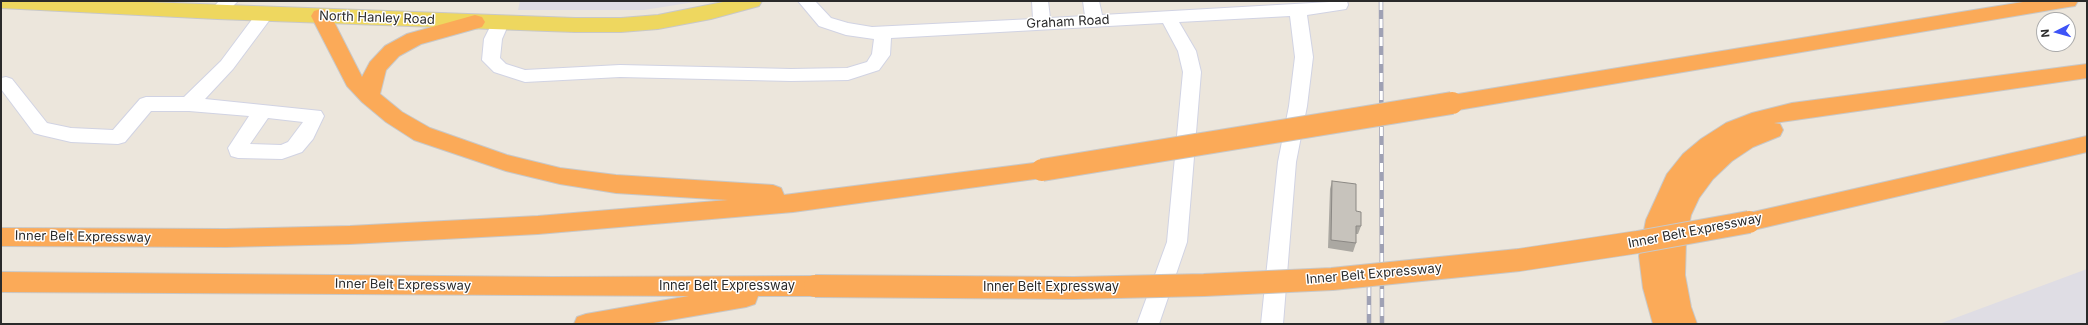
<!DOCTYPE html>
<style>
body{margin:0}
#map{position:relative;width:2088px;height:325px;overflow:hidden;background:#ece6dc;font-family:Inter,sans-serif}
canvas{display:block}
.frame{position:absolute;inset:0;border:2px solid #2a2a2a;pointer-events:none}
.north{position:absolute;left:2036px;top:12px;width:40px;height:40px;box-sizing:border-box;background:#fff;border:1px solid #aaa;border-radius:50%;rotate:264deg;font-size:11px;font-weight:700;line-height:16px;text-align:center;color:#2a2a2a}
.north::after{content:'';display:block;margin:auto;width:14px;height:18px;background:#3e54f7;clip-path:polygon(50% 0,100% 100%,50% 72%,0 100%)}
</style>
<div id="map">
<canvas width="2088" height="325"></canvas>
<div class="frame"></div>
<div class="north">N</div>
</div>
<script>
const g = document.querySelector('canvas').getContext('2d');
g.lineJoin = 'round';
function paint(path, color) {
  g.fillStyle = color;
  g.fill(path, 'evenodd');
}
function toPath(rows) {
  const path = new Path2D();
  for (const r of rows) {
    path.moveTo(r[0], r[1]);
    for (let i = 2; i < r.length; i += 2) path.lineTo(r[i], r[i + 1]);
  }
  return path;
}
function stroke(path, color, width, dash) {
  g.strokeStyle = color;
  g.lineWidth = width;
  g.lineCap = dash ? 'butt' : 'round';
  g.setLineDash(dash || []);
  g.stroke(path);
}
function label(font, color, halo, rows, align = 'center') {
  g.font = font + ' Inter,sans-serif';
  g.lineWidth = 3;
  g.setLineDash([]);
  g.textBaseline = 'middle';
  g.strokeStyle = halo;
  g.fillStyle = color;
  for (const [text, x, y, turn = 0] of rows) {
    g.save();
    g.translate(x, y);
    g.rotate((+turn || 0) * Math.PI / 180);
    g.textAlign = isNaN(turn) ? turn : align;
    if (halo) g.strokeText(text, 0, 0);
    g.fillText(text, 0, 0);
    g.restore();
  }
}
const industrial = toPath([
 [520,1,701,1,644,10,518,10],
 [2087,269,2087,324,1939,324]
]);
const minor = toPath([
 [219,1,238,1,223,16,217,18,211,16,209,12,219,1],
 [798,1,815,1,831,18,848,23,872,27,1033,19,1032,1,1048,1,1050,18,1085,16,1083,1,1099,1,1102,15,1347,1,1348,5,1346,9,1307,15,1313,57,1307,106,1296,162,1283,324,1261,324,1278,162,1289,106,1295,57,1290,16,1179,22,1196,51,1201,72,1187,242,1159,324,1137,324,1167,242,1183,72,1178,51,1163,23,891,38,890,55,879,70,848,80,791,81,620,77,525,82,494,72,482,60,484,39,494,19,500,17,506,19,509,23,502,39,500,58,506,64,525,70,620,65,791,69,847,68,867,62,872,54,874,39,846,35,819,26,798,1],
 [265,8,271,10,273,14,271,18,233,69,205,99,321,111,324,116,313,139,302,152,282,159,238,158,231,156,228,148,249,116,189,111,151,111,125,142,118,144,71,142,41,135,34,133,1,89,1,78,6,77,12,79,47,123,71,128,113,130,140,99,146,97,184,97,221,61,259,10,265,8],
 [268,118,303,122,288,142,281,145,250,144,268,118]
]);
const major = toPath([
 [1,1,120,1,575,18,621,18,658,15,728,1,762,1,759,6,711,19,658,29,621,32,575,32,217,19,1,8,1,1]
]);
const highway = toPath([
 [2029,1,2078,1,2075,6,2068,7,1452,111,1445,108,1441,103,1445,98,1452,95,2029,1],
 [321,9,328,11,331,16,362,77,370,62,385,46,407,34,475,15,482,17,485,22,482,27,421,44,399,56,386,70,380,94,402,112,430,128,507,155,560,168,616,175,773,185,781,188,784,195,1042,162,1050,164,1053,170,1050,176,1042,178,793,212,538,234,350,244,226,247,1,246,1,228,226,229,350,226,538,216,728,200,616,193,560,184,506,171,414,140,386,122,362,102,347,86,311,16,314,11,321,9],
 [2087,64,2087,78,1774,123,1780,124,1783,130,1780,136,1753,147,1732,161,1713,179,1699,198,1691,215,1686,240,1685,275,1691,307,1697,324,1653,324,1643,288,1639,256,1646,220,1667,174,1683,154,1701,139,1726,123,1752,113,1792,103,2087,64],
 [2087,136,2087,152,1749,231,1741,228,1738,222,1741,216,1749,213,2087,136],
 [1,272,553,277,815,276,823,279,827,286,823,293,815,296,758,296,755,304,746,307,647,324,574,324,577,317,586,314,689,296,1,292,1,272]
]);
const rail = toPath([
 [1381,1,1382,324],
 [1369,287,1369,324]
]);
const highwayBridge = toPath([
 [1042,170,1452,103],
 [815,286,1074,288,1204,285,1332,279,1519,260,1638,242,1749,222]
]);
const wall = toPath([
 [1332,181,1356,211,1361,226,1358,234,1356,234,1356,243,1353,252,1328,248,1330,189]
]);
const building = toPath([
 [1332,181,1356,184,1356,211,1361,212,1361,226,1356,226,1356,243,1331,240,1332,181]
]);
const streetNames = [
 ["North Hanley Road",377,18,2],
 ["Graham Road",1068,22,-3],
 ["Inner Belt Expressway",1695,231,-11],
 ["Inner Belt Expressway",83,237,1],
 ["Inner Belt Expressway",1374,274,-5],
 ["Inner Belt Expressway",403,285,1],
 ["Inner Belt Expressway",727,286],
 ["Inner Belt Expressway",1051,287]
];
paint(industrial, '#dfdde4');
stroke(minor, '#d1d3e3', 2);
stroke(major, '#c8c8c8', 2);
stroke(highway, '#c8c8c8', 2);
paint(minor, '#fff');
paint(major, '#eed75f');
paint(highway, '#fbaa58');
stroke(rail, '#9fa1b4', 4.5);
stroke(rail, '#fff', 3, [9]);
stroke(highwayBridge, '#c8c8c8', 24, []);
stroke(highwayBridge, '#fbaa58', 22);
paint(wall, '#aba8a2');
paint(building, '#c7c3bc');
stroke(building, '#8b8884', 1);
label('13px', '#2a2a2a', '#fff', streetNames);
</script>
